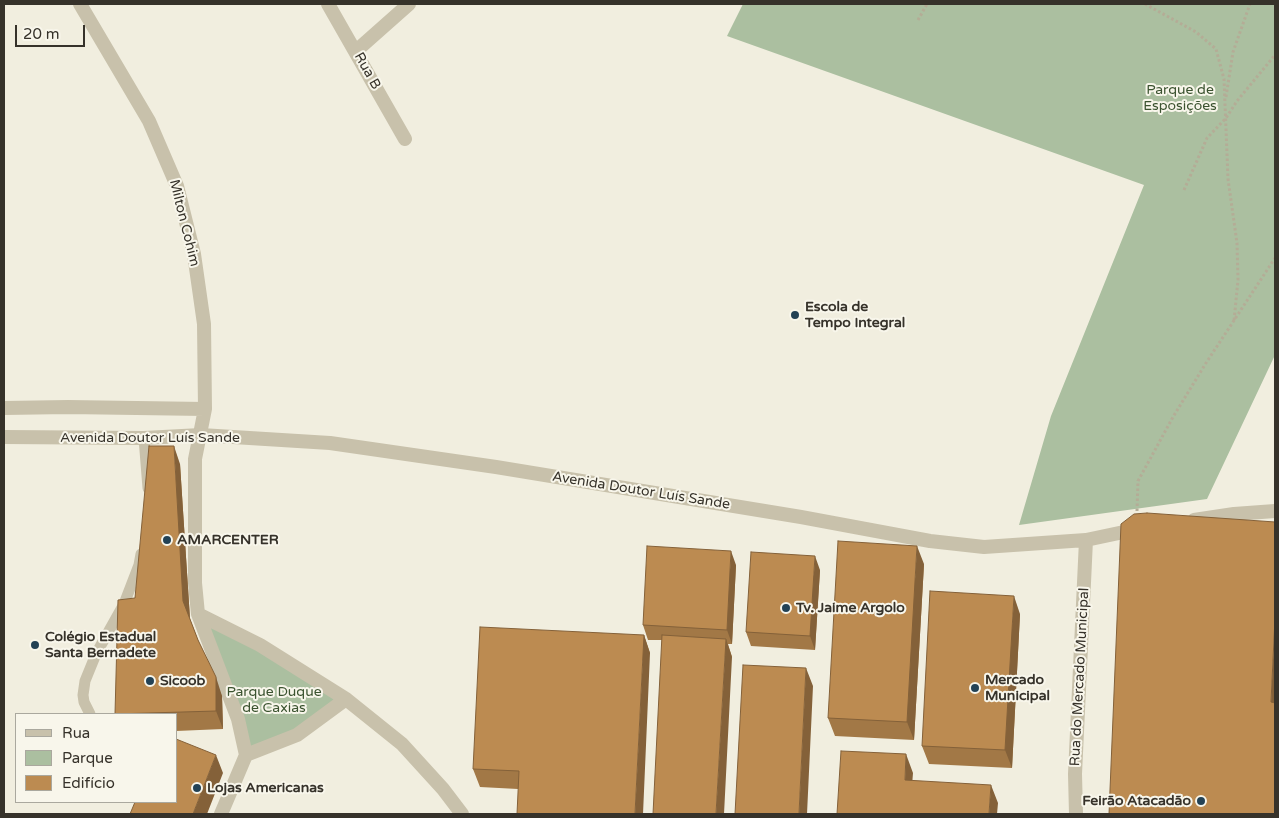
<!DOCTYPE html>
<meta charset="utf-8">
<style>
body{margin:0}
#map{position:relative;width:1279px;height:818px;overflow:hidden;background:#f1eedf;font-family:"Varela Round",sans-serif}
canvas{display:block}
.frame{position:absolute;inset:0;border:5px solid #36322a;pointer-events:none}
.legend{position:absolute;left:15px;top:713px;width:162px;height:90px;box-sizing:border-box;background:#f8f6eb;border:1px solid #aaa89e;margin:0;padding:6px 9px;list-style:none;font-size:15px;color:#36322a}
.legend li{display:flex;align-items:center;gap:10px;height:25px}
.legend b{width:25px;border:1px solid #aaa89e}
.scale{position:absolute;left:15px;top:25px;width:70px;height:22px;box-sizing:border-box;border:2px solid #36322a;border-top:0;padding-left:6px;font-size:15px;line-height:18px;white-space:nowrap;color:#36322a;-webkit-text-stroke:4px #f8f6eb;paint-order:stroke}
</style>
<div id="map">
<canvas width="1279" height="818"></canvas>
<div class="frame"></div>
<ul class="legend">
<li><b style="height:6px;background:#c8c1ab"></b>Rua</li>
<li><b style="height:14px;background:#abbfa0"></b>Parque</li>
<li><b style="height:14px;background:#bc8b51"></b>Edifício</li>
</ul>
<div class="scale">20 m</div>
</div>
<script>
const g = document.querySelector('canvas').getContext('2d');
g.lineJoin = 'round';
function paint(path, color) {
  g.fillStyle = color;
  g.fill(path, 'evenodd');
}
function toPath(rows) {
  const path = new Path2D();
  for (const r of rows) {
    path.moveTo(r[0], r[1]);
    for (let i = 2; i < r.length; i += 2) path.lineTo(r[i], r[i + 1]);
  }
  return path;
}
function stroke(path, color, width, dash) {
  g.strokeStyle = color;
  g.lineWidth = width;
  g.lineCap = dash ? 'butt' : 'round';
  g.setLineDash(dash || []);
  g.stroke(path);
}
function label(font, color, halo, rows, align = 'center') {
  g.font = font + ' "Varela Round",sans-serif';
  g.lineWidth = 4;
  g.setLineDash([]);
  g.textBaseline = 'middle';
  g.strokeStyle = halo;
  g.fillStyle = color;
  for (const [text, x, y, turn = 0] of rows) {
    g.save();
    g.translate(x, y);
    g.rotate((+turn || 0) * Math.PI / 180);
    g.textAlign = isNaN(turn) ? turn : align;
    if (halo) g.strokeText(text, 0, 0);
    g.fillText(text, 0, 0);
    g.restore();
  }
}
const green = toPath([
 [743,4,1275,4,1275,355,1207,499,1019,525,1051,416,1144,185,727,36],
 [198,614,345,699,295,735,247,755]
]);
const path = toPath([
 [1145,4,1196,32,1216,49,1224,79,1228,179,1237,243,1238,280,1234,321],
 [918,20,927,4],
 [1226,97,1233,52,1250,4],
 [1184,190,1207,138,1226,118,1237,101,1275,55],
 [1137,511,1138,481,1173,417,1206,363,1275,258]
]);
const service = toPath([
 [144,438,148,488],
 [90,714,84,702,83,695,85,681,96,654,124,604,139,565,141,554]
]);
const minor = toPath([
 [80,4,149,121,177,186,194,254,204,324,205,409,195,459,195,583,198,614,238,719,246,755,221,814],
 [328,4,405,139],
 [356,51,409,4],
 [4,408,68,407,205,409],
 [198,614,260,645,346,699,402,744,443,789,462,814],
 [246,755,297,735,346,699]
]);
const tertiary = toPath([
 [4,437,144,438,201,435,330,443,496,467,801,517,930,541,984,547,1086,540,1138,529],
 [1194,520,1234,514,1275,511],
 [1076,814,1075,774,1086,540]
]);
const wall = toPath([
 [180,464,190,619,198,640,222,696,223,729,176,731,176,714,115,714,135,598],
 [924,564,914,740,835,736,828,718],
 [736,565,732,644,728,644,732,657,662,640,648,640,643,625],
 [820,570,815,650,751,646,746,632],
 [1020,614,1012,768,929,764,922,746],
 [644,635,650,653,518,789,480,787,473,769]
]);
const shadedWall = toPath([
 [174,446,180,464,190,619,183,601],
 [917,546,924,564,914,740,907,722],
 [731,551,736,565,732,644,727,630],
 [815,556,820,570,815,650,810,636],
 [1014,596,1020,614,1012,768,1005,750],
 [1275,618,1275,713,1271,702],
 [644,635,650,653,643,814,635,814],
 [726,639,732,657,724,814,716,814],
 [806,668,813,686,807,814,799,814],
 [216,677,222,696,223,729,216,711],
 [906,754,913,773,911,798,905,780],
 [216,755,223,773,207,814,193,814],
 [991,785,998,803,997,814,989,814]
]);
const building = toPath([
 [149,446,174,446,183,601,198,640,216,677,216,711,115,714,118,600,135,598,149,446],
 [1147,513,1275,522,1275,618,1271,702,1275,703,1275,814,1109,814,1121,524,1134,514,1147,513],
 [838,541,917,546,907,722,828,718,838,541],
 [647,546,731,551,727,630,643,625,647,546],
 [751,552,815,556,810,636,746,632,751,552],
 [930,591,1014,596,1005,750,922,746,930,591],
 [480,627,644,635,635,814,517,814,519,771,473,769,480,627],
 [662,635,726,639,716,814,653,814,662,635],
 [743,665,806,668,799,814,735,814,743,665],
 [176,739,216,755,193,814,130,814,135,802,176,802,176,739],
 [841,751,906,754,905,780,991,785,989,814,837,814,841,751]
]);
const markers = [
 [795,315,5,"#234255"],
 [167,540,5,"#234255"],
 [786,608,5,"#234255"],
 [35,645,5,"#234255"],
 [150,681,5,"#234255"],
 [975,688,5,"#234255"],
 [197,788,5,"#234255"],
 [1201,801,5,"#234255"]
];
const streetNames = [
 ["Rua B",367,71,61],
 ["Milton Cohim",184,223,76],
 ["Avenida Doutor Luís Sande",150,438],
 ["Avenida Doutor Luís Sande",641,491,9],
 ["Rua do Mercado Municipal",1080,677,-87]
];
const parkNames = [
 ["Parque de",1180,90],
 ["Esposições",1180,106],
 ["Parque Duque",274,692],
 ["de Caxias",274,708]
];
const poiNames = [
 ["Escola de",805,307],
 ["Tempo Integral",805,323],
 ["AMARCENTER",177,540],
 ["Tv. Jaime Argolo",796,608],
 ["Colégio Estadual",45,637],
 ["Santa Bernadete",45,653],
 ["Mercado",985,680],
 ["Municipal",985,696],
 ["Sicoob",160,681],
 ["Lojas Americanas",207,788],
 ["Feirão Atacadão",1191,801,"right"]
];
paint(green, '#abbfa0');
stroke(path, '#b4ac96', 3, [2.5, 2.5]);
stroke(service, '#c8c1ab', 11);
stroke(minor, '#c8c1ab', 14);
stroke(tertiary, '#c8c1ab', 14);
paint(wall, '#a27846');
paint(shadedWall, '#846139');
paint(building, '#bc8b51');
stroke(building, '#846139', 1);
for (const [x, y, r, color] of markers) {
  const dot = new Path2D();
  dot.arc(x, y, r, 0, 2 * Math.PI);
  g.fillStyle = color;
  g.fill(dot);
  stroke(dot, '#f8f6eb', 2);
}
label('14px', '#36322a', '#f8f6eb', streetNames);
label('14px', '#3b5330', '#f8f6eb', parkNames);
label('bold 14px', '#36322a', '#f8f6eb', poiNames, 'left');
</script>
